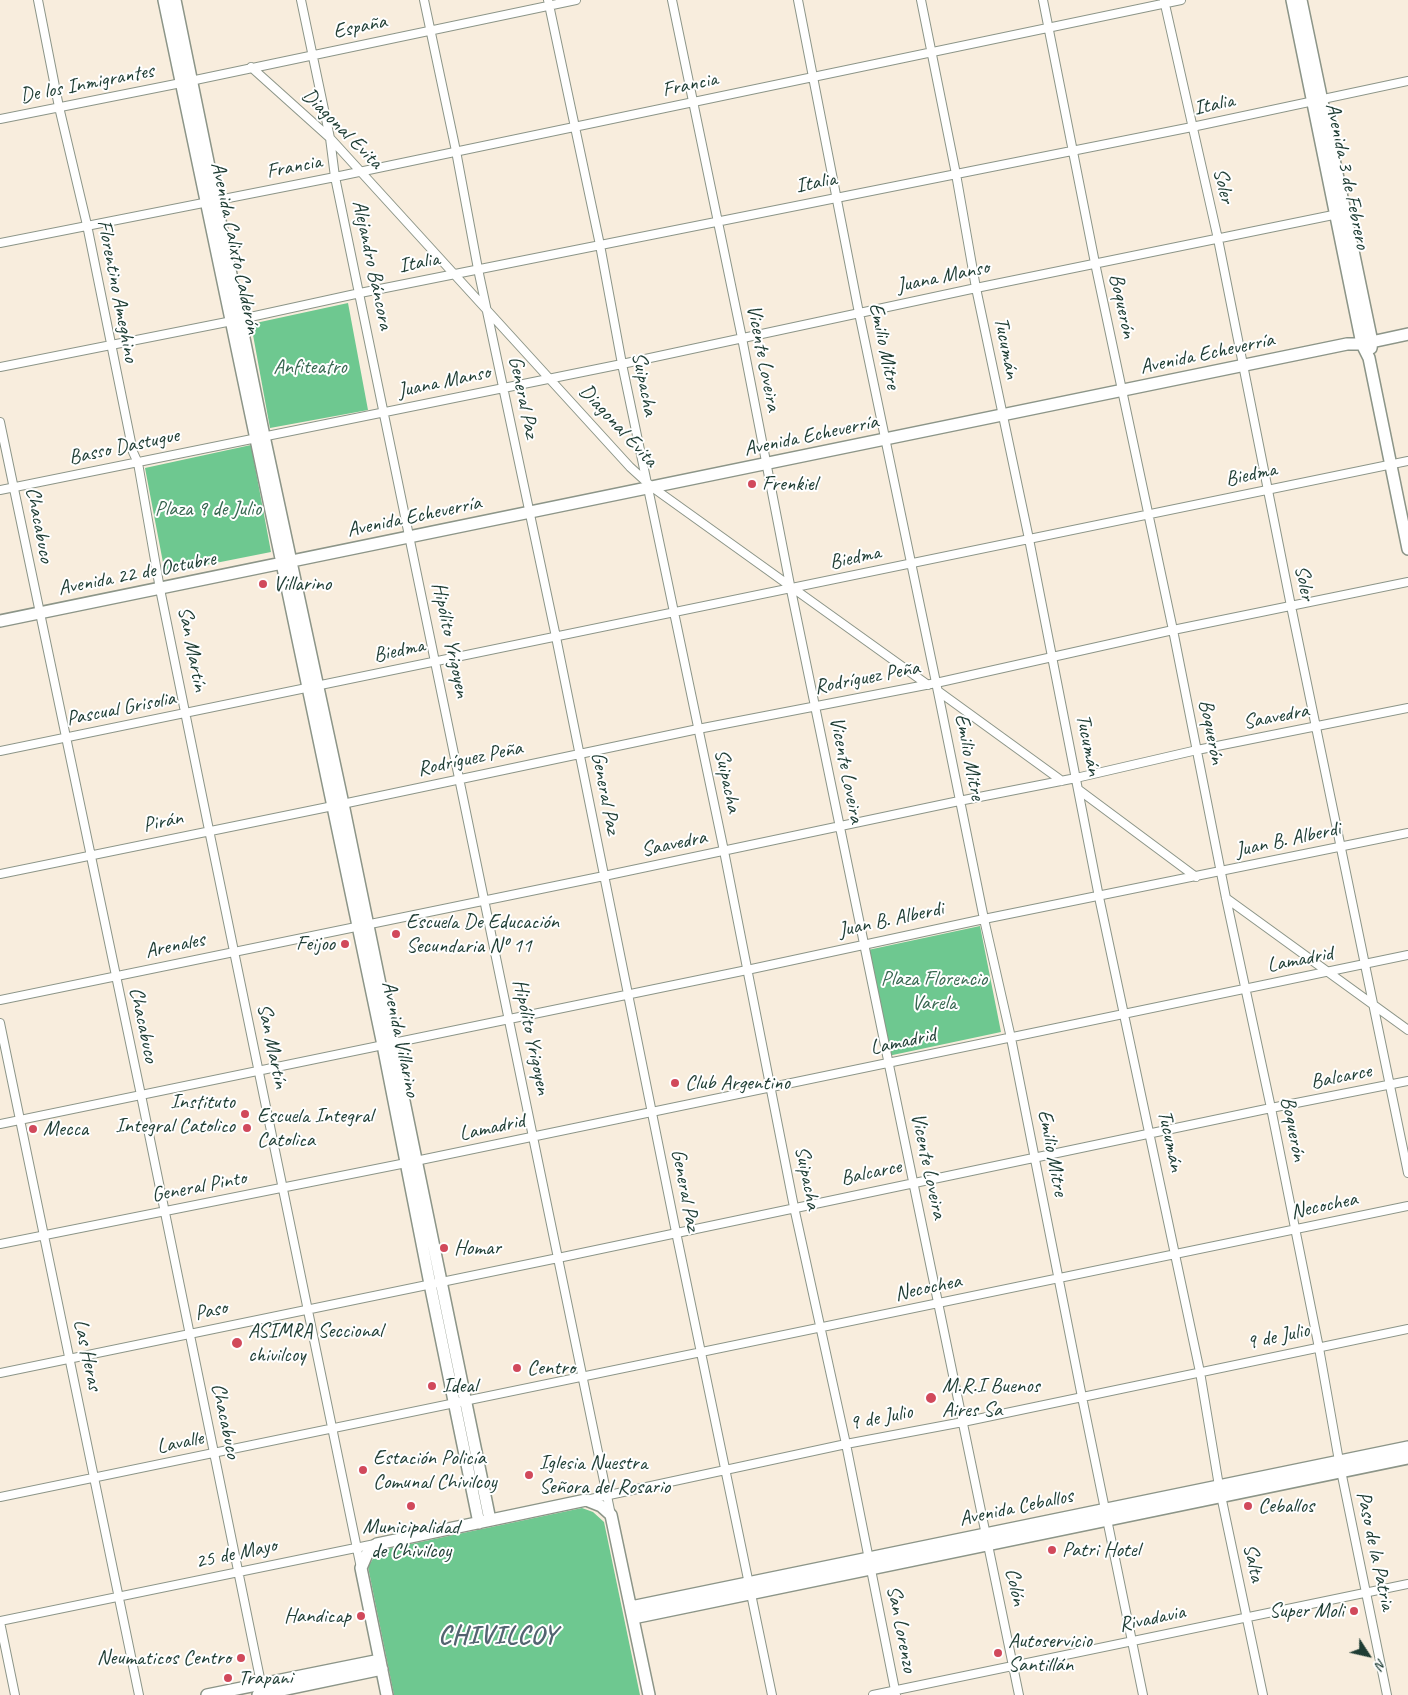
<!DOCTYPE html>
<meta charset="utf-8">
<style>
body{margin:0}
#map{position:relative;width:1408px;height:1695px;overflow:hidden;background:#f8eddd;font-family:Caveat,sans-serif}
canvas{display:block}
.north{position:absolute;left:1343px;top:1630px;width:50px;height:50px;-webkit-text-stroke:4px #fff;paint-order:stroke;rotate:125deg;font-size:14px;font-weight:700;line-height:20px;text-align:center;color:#1f3d34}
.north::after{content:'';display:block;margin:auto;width:18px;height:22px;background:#1f3d34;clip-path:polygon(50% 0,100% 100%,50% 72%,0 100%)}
</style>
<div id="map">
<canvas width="1408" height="1695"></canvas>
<div class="north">N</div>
</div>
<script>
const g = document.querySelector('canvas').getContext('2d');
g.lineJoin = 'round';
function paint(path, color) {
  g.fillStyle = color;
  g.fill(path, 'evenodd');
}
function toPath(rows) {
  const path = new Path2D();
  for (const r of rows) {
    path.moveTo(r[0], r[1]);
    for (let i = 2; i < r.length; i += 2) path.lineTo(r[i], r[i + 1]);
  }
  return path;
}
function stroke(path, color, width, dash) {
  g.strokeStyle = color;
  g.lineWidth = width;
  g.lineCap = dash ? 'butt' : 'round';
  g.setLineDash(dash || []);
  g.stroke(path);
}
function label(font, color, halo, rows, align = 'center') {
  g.font = font + ' Caveat,sans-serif';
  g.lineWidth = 4;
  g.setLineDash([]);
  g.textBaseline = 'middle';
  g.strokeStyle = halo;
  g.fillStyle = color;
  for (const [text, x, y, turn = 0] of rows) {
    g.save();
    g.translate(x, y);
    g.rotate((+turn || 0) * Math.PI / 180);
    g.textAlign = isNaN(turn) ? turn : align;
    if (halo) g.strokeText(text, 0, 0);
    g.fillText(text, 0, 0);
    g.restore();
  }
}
const green = toPath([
 [348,303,368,410,270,428,251,324],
 [251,445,271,552,165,573,145,468],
 [980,926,1001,1032,888,1056,868,950],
 [582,1508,593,1512,604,1522,640,1695,394,1695,368,1567,374,1557,382,1550]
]);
const street = toPath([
 [38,0,59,107,87,225,133,452,138,463,160,589,209,830,361,1568],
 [301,0,330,138,335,177,611,1515],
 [424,0,456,151,478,269,556,637,676,1232,772,1695],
 [548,0,600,245,622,364,724,851,794,1207,846,1444,896,1695],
 [672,0,742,338,790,585,1019,1695],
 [798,0,859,313,938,692,984,919,1011,1038,1082,1397,1143,1695],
 [921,0,956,174,976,288,1029,539,1099,897,1200,1372,1219,1486,1263,1695],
 [1043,0,1095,263,1173,630,1226,898,1271,1108,1319,1348,1339,1461,1387,1695],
 [1164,0,1218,239,1291,606,1408,1173],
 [251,67,330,138,630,467,652,487,928,685],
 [0,119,181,83,576,0],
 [0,243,335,177,1181,0],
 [0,367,232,321,360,293,1192,127,1408,81],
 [0,422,141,1095,262,1688],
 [0,490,622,364,976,288,1338,214],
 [938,691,1062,781],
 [0,751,1408,461],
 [1079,790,1196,877],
 [0,874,333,806,698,729,936,683,1173,630,1408,582],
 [1226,898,1408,1030],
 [0,1000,604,876,959,801,1076,778,1197,750,1408,708],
 [0,1023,139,1695],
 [0,1124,747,970,984,919,1408,833],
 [0,1244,406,1163,1408,955],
 [0,1373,558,1258,1271,1108,1408,1081],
 [0,1497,1408,1206],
 [586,1500,846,1444,963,1422,1408,1329],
 [0,1621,375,1544],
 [0,1622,15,1695],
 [873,1695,1408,1584]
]);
const secondary = toPath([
 [164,0,383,1045,430,1284,479,1523],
 [175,0,264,436,343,804,490,1520],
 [1292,0,1362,344,1369,358,1408,549],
 [1301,0,1372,342,1371,348],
 [0,621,1347,344,1362,344,1408,334],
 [631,1607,1408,1447],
 [633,1618,1408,1458],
 [207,1695,380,1660],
 [258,1695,382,1669],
 [387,1695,361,1568,367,1554,373,1547,377,1544,586,1500,601,1506,611,1515,649,1695]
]);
const markers = [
 [752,484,5,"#d1495b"],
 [263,584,5,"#d1495b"],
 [396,934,5,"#d1495b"],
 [345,944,5,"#d1495b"],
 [675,1083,5,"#d1495b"],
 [245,1114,5,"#d1495b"],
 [247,1128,5,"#d1495b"],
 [33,1129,5,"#d1495b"],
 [444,1248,5,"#d1495b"],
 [237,1343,6,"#d1495b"],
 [517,1368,5,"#d1495b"],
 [432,1386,5,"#d1495b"],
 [931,1398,6,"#d1495b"],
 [363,1470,5,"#d1495b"],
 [529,1475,5,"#d1495b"],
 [411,1506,5,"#d1495b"],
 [1248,1506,5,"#d1495b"],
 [1052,1550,5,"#d1495b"],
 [1354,1611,5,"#d1495b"],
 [361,1616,5,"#d1495b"],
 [998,1653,5,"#d1495b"],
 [241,1658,5,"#d1495b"],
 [228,1678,5,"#d1495b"]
];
const streetNames = [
 ["España",360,27,-12],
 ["De los Inmigrantes",87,84,-11],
 ["Francia",690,85,-12],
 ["Italia",1214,105,-12],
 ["Diagonal Evita",342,129,45],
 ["Francia",294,167,-11],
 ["Avenida 3 de Febrero",1347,176,78],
 ["Italia",816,183,-11],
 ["Soler",1223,186,77],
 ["Avenida Calixto Calderón",235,248,78],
 ["Italia",419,263,-11],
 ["Alejandro Báncora",372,265,78],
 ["Juana Manso",943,277,-12],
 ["Florentino Ameghino",117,291,79],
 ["Boquerón",1122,306,78],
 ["Emilio Mitre",884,346,78],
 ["Tucumán",1006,348,79],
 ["Avenida Echeverría",1207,354,-12],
 ["Vicente Loveira",763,358,79],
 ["Juana Manso",444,382,-12],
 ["Suipacha",644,384,79],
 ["General Paz",523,397,78],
 ["Diagonal Evita",618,426,47],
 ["Avenida Echeverría",811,436,-12],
 ["Basso Dastugue",124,447,-12],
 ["Biedma",1251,475,-12],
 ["Avenida Echeverría",414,517,-12],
 ["Chacabuco",39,525,79],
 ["Biedma",855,558,-12],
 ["Avenida 22 de Octubre",137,574,-11],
 ["Soler",1304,583,79],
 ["Hipólito Yrigoyen",450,640,78],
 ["San Martín",192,649,79],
 ["Biedma",399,651,-12],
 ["Rodríguez Peña",867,678,-11],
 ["Pascual Grisolia",121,709,-11],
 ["Saavedra",1276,717,-11],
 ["Boquerón",1211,732,79],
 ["Tucumán",1088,745,79],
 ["Emilio Mitre",969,757,79],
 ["Rodríguez Peña",470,759,-12],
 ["Vicente Loveira",846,770,79],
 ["Suipacha",727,781,78],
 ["General Paz",605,793,79],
 ["Pirán",163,822,-12],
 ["Juan B. Alberdi",1288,840,-12],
 ["Saavedra",674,844,-12],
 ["Juan B. Alberdi",891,920,-12],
 ["Arenales",175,946,-12],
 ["Lamadrid",1300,960,-11],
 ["Chacabuco",143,1025,78],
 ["Hipólito Yrigoyen",531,1037,78],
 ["Avenida Villarino",400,1039,78],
 ["Lamadrid",903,1042,-12],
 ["San Martín",272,1046,78],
 ["Balcarce",1341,1077,-11],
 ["Lamadrid",492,1128,-12],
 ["Boquerón",1293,1129,79],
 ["Tucumán",1170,1141,78],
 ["Emilio Mitre",1052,1153,79],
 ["Vicente Loveira",928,1166,78],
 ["Balcarce",871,1173,-12],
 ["Suipacha",807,1178,79],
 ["General Pinto",199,1187,-11],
 ["General Paz",685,1190,79],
 ["Necochea",1324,1206,-12],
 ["Necochea",928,1288,-12],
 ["Paso",211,1311,-12],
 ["9 de Julio",1278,1337,-12],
 ["Las Heras",87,1355,78],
 ["9 de Julio",881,1418,-11],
 ["Chacabuco",225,1421,78],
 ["Lavalle",180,1443,-12],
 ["Avenida Ceballos",1016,1508,-12],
 ["Paso de la Patria",1375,1551,78],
 ["25 de Mayo",236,1554,-12],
 ["Salta",1253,1563,78],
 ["Colón",1015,1587,78],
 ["Rivadavia",1152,1619,-12],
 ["San Lorenzo",901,1629,79]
];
const parkNames = [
 ["Anfiteatro",310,367],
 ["Plaza 9 de Julio",208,509],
 ["Plaza Florencio",934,979],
 ["Varela",934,1003]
];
const poiNames = [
 ["Frenkiel",762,484],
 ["Villarino",273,584],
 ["Escuela De Educación",406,922],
 ["Secundaria Nº 11",406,946],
 ["Feijoo",335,944,"right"],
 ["Club Argentino",685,1083],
 ["Instituto",235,1102,"right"],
 ["Integral Catolico",235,1126,"right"],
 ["Escuela Integral",257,1116],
 ["Catolica",257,1140],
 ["Mecca",43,1129],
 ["Homar",454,1248],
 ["ASIMRA Seccional",248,1331],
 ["chivilcoy",248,1355],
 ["Centro",527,1368],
 ["Ideal",442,1386],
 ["M.R.I Buenos",942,1386],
 ["Aires Sa",942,1410],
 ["Estación Policía",373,1458],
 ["Comunal Chivilcoy",373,1482],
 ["Iglesia Nuestra",539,1463],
 ["Señora del Rosario",539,1487],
 ["Ceballos",1258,1506],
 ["Municipalidad",411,1527,"center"],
 ["de Chivilcoy",411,1551,"center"],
 ["Patri Hotel",1062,1550],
 ["Super Moli",1344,1611,"right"],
 ["Handicap",351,1616,"right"],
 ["Autoservicio",1008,1641],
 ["Santillán",1008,1665],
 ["Neumaticos Centro",231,1658,"right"],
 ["Trapani",238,1678]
];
const districtNames = [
 ["CHIVILCOY",498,1636]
];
paint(green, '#6ec890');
stroke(street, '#8c9588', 10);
stroke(secondary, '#8c9588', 14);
stroke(street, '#fff', 8);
stroke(secondary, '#fff', 11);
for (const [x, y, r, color] of markers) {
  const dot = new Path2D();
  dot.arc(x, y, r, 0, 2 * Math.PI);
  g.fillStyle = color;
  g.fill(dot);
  stroke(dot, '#fff', 2);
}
label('21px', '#1f3d34', '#fff', streetNames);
label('21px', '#376750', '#fff', parkNames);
label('21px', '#1f3d34', '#fff', poiNames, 'left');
g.letterSpacing = '1px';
label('bold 26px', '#536470', '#fff', districtNames);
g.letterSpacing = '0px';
</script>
